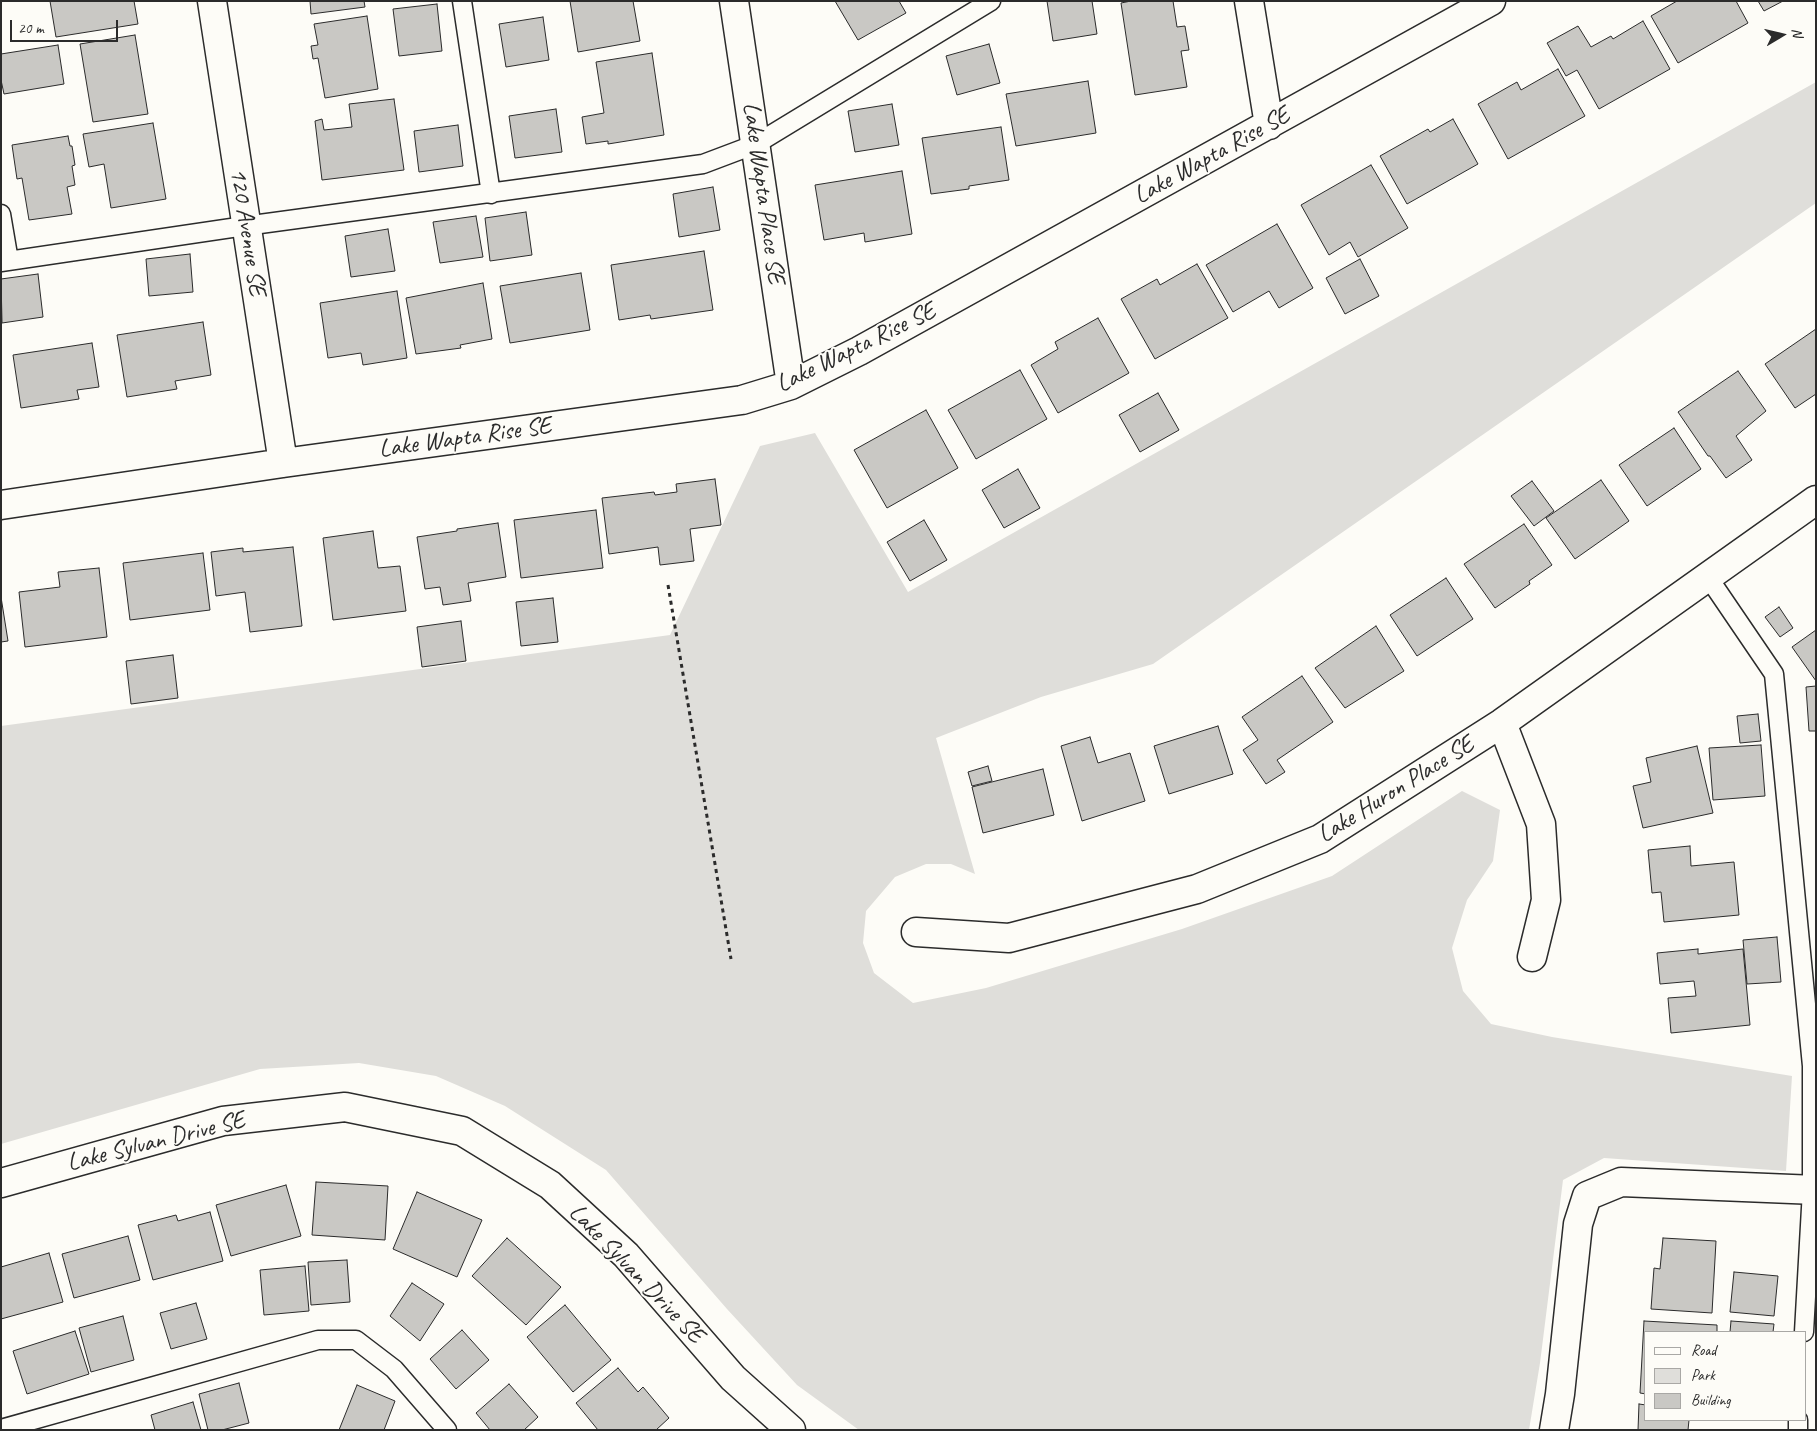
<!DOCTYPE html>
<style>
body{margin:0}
#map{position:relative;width:1817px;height:1431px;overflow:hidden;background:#fdfcf7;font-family:Caveat,sans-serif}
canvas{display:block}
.frame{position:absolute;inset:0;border:2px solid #2b2b2b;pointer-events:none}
.legend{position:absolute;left:1644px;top:1331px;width:162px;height:90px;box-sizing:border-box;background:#fdfcf7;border:1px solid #a9a8a5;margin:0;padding:6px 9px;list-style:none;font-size:15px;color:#2b2b2b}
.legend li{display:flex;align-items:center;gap:10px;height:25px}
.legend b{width:25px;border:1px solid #a9a8a5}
.north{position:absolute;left:1757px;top:10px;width:50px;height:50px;-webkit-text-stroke:4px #fdfcf7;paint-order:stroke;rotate:81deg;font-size:14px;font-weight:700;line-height:20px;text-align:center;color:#2b2b2b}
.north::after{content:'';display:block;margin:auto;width:18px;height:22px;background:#2b2b2b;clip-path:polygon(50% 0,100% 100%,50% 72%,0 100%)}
.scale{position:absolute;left:10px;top:20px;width:108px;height:22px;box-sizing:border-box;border:2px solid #2b2b2b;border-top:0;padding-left:6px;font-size:15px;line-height:18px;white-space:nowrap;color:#2b2b2b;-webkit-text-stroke:4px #fdfcf7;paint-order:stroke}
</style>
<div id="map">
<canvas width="1817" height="1431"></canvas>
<div class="frame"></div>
<ul class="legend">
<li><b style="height:6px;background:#fdfcf7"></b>Road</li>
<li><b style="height:14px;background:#dfdeda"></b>Park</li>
<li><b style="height:14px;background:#c9c8c4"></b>Building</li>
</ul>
<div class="north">N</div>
<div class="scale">20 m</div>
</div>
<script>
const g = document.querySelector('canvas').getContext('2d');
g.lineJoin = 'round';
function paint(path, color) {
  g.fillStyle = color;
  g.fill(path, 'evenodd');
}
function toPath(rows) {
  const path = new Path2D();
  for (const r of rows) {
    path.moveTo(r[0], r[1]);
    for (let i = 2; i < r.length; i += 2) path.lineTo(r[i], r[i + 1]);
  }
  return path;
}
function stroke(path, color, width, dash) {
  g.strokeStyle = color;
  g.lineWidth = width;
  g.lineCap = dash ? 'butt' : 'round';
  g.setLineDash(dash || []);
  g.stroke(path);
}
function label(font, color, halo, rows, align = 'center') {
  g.font = font + ' Caveat,sans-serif';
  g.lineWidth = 4;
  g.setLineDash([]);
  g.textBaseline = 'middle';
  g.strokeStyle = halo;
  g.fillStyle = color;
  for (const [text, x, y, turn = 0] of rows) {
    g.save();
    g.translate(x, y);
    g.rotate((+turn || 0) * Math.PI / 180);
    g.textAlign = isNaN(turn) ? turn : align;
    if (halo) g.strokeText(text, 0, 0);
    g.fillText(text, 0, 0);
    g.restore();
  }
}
const green = toPath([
 [1816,82,1816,203,1153,664,1041,697,936,738,975,874,951,864,926,864,895,877,866,911,863,943,874,973,913,1003,986,988,1182,929,1332,876,1462,791,1500,810,1493,861,1467,900,1452,948,1463,991,1491,1024,1552,1037,1792,1076,1786,1171,1604,1158,1563,1180,1540,1363,1529,1430,859,1430,797,1385,727,1309,606,1170,505,1106,436,1076,359,1063,260,1069,1,1144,1,726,670,635,760,446,815,433,908,592]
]);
const building = toPath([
 [50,1,134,1,138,24,56,37,50,1],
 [310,1,364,1,365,7,311,14,310,1],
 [570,1,633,1,640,41,578,52,570,1],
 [835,1,899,1,906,13,858,40,835,1],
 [1047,1,1092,1,1097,34,1053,41,1047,1],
 [1131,1,1173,1,1177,27,1185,26,1189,50,1181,51,1187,87,1135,95,1121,3,1131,1],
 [1677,1,1736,1,1748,23,1678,63,1651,16,1677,1],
 [1758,1,1783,1,1764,11,1758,1],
 [437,4,442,51,399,56,393,9,437,4],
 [367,16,378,89,325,98,318,58,313,59,311,46,318,45,314,24,367,16],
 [543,17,549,60,506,67,499,24,543,17],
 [1643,21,1670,69,1599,109,1577,70,1566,76,1547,43,1578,26,1591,47,1611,36,1613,39,1643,21],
 [135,35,148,114,93,122,80,44,135,35],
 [989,44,1000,83,957,95,946,56,989,44],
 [58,45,64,84,4,94,1,80,1,54,58,45],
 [652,53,664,135,608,144,608,141,586,144,582,117,604,113,596,62,652,53],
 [1558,69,1585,116,1508,159,1478,104,1517,82,1521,90,1558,69],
 [1088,81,1096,133,1016,146,1006,94,1088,81],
 [394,99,404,170,322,180,315,121,322,119,324,130,352,127,349,104,394,99],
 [892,104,899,145,855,152,848,111,892,104],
 [556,109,562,152,515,158,509,116,556,109],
 [1453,119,1478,164,1407,204,1380,156,1428,129,1430,132,1453,119],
 [153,123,166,199,111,208,104,164,89,167,83,134,153,123],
 [458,125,463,166,419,172,414,131,458,125],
 [1001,127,1009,180,969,186,969,189,931,194,922,138,1001,127],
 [68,136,70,146,72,146,75,165,72,166,75,185,67,187,72,214,29,220,22,178,17,179,12,145,68,136],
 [1371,165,1408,228,1358,257,1350,242,1329,255,1301,205,1371,165],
 [902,171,912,234,865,242,864,233,824,240,815,185,902,171],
 [713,187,720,230,679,237,673,194,713,187],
 [526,212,532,255,490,261,485,218,526,212],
 [476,216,483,257,440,263,433,222,476,216],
 [1277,224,1313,288,1279,308,1269,291,1233,312,1206,265,1277,224],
 [388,229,395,271,351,277,345,236,388,229],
 [704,251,713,310,651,319,650,315,619,320,611,265,704,251],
 [190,254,193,292,149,296,146,259,190,254],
 [1360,259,1379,296,1345,314,1326,278,1360,259],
 [1197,264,1228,318,1155,359,1121,299,1157,279,1160,285,1197,264],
 [581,273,590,330,510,343,500,286,581,273],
 [38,274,43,317,2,323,1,279,38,274],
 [483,283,492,339,460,345,461,348,416,354,406,298,483,283],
 [397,291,407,358,363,365,361,353,328,358,320,303,397,291],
 [1098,318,1129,373,1058,413,1031,365,1058,349,1055,342,1098,318],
 [203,322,211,375,175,381,177,389,127,397,117,335,203,322],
 [1816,329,1816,394,1795,408,1765,364,1816,329],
 [92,343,99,387,77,390,79,399,21,408,13,355,92,343],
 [1020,370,1047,419,976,459,948,410,1020,370],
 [1738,371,1766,411,1736,436,1752,460,1726,478,1710,456,1708,456,1678,412,1738,371],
 [1158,393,1179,430,1140,452,1119,415,1158,393],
 [926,410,958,468,887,508,854,450,926,410],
 [1674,428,1701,469,1647,506,1619,465,1674,428],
 [1018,469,1040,508,1004,528,982,490,1018,469],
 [715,479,721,525,690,529,694,561,660,565,658,547,609,554,602,498,654,492,655,495,677,492,676,484,715,479],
 [1601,480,1629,521,1575,559,1546,518,1601,480],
 [1532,481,1554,511,1534,526,1511,496,1532,481],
 [596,510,603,568,521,578,514,520,596,510],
 [924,520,947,560,910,581,887,542,924,520],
 [498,523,506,577,468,583,471,601,443,605,440,587,425,589,417,537,457,531,457,529,498,523],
 [1524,524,1552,565,1529,581,1530,584,1495,608,1464,564,1524,524],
 [373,531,378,568,400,566,406,611,333,620,323,538,373,531],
 [293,547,302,626,250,632,245,592,216,596,211,552,243,548,243,552,293,547],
 [203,553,210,610,130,620,123,563,203,553],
 [99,568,107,637,25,647,19,592,60,587,58,572,99,568],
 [1446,578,1473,619,1417,656,1390,615,1446,578],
 [1,597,8,641,1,642,1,597],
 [553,598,558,642,521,646,516,602,553,598],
 [1779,607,1793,628,1780,637,1765,617,1779,607],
 [461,621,466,661,422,667,417,627,461,621],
 [1376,626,1404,671,1345,708,1315,668,1376,626],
 [1816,630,1816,681,1792,647,1816,630],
 [173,655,178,698,131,704,126,661,173,655],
 [1302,676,1333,722,1277,760,1285,772,1266,784,1243,750,1258,740,1242,717,1302,676],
 [1816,686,1816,731,1809,731,1806,687,1816,686],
 [1758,714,1761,741,1740,743,1737,716,1758,714],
 [1218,726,1233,774,1169,794,1154,746,1218,726],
 [1090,737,1098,763,1130,753,1145,801,1082,821,1061,746,1090,737],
 [1761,745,1765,796,1713,800,1709,748,1761,745],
 [1697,746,1713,813,1643,828,1633,786,1651,782,1646,758,1697,746],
 [988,766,992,781,972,786,968,772,988,766],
 [1043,769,1054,815,983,833,972,787,1043,769],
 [1690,846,1691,866,1734,862,1739,915,1664,922,1661,892,1652,893,1648,850,1690,846],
 [1777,937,1781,982,1747,984,1743,940,1777,937],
 [1698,949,1698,954,1743,949,1750,1025,1671,1033,1668,998,1696,996,1694,981,1660,984,1657,953,1698,949],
 [316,1182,388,1186,385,1240,312,1235,316,1182],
 [286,1185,301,1236,231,1256,216,1205,286,1185],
 [417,1192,482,1220,457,1277,393,1249,417,1192],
 [210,1212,223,1261,153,1280,138,1225,176,1215,178,1221,210,1212],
 [128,1236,140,1280,74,1298,62,1254,128,1236],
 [507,1238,561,1287,526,1325,472,1276,507,1238],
 [1663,1238,1716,1241,1712,1313,1651,1309,1654,1268,1660,1269,1663,1238],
 [49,1253,63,1302,1,1319,1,1267,49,1253],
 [347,1260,350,1302,311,1305,308,1262,347,1260],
 [305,1266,309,1311,264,1315,260,1270,305,1266],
 [1734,1272,1778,1276,1774,1316,1730,1312,1734,1272],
 [412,1283,444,1304,420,1341,390,1316,412,1283],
 [196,1303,207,1339,171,1349,160,1313,196,1303],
 [565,1305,611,1360,573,1392,527,1337,565,1305],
 [123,1316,134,1360,91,1372,79,1328,123,1316],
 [1644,1321,1717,1325,1717,1332,1646,1332,1646,1394,1640,1393,1644,1321],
 [1731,1321,1774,1324,1773,1332,1730,1332,1731,1321],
 [462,1330,489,1360,456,1389,430,1359,462,1330],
 [75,1331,89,1374,27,1394,13,1351,75,1331],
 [618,1368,638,1392,643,1387,669,1418,656,1430,598,1430,576,1403,618,1368],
 [239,1383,249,1423,222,1430,208,1430,199,1394,239,1383],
 [509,1384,538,1417,524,1430,490,1430,476,1413,509,1384],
 [357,1385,395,1401,384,1430,339,1430,357,1385],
 [193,1402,201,1430,155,1430,151,1415,193,1402],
 [1639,1404,1646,1405,1646,1420,1689,1420,1688,1430,1638,1430,1639,1404]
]);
const path = toPath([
 [668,585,731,959]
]);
const service = toPath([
 [462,1,491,194],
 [1,214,9,261],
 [1,262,245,226,703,164,756,144,991,1],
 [1708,577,1774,674,1812,1066,1812,1190,1804,1332],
 [1,1429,318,1340,356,1340,394,1369,447,1430],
 [1798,1430,1798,1420]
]);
const minor = toPath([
 [212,1,283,463],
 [734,1,791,385],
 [1249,1,1269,125],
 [1,505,283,463,742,400,791,385,859,351,1491,1],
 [1502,723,1541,824,1546,900,1532,957],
 [916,932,1009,938,1197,889,1320,839,1502,723,1816,500],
 [1,1183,223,1121,345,1107,462,1131,550,1185,626,1255,733,1378,791,1430],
 [1554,1430,1560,1394,1578,1224,1587,1196,1621,1182,1816,1190]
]);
const streetNames = [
 ["Lake Wapta Rise SE",1212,156,-29],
 ["Lake Wapta Place SE",763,193,82],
 ["120 Avenue SE",247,232,81],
 ["Lake Wapta Rise SE",856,348,-26],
 ["Lake Wapta Rise SE",465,438,-8],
 ["Lake Huron Place SE",1396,790,-32],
 ["Lake Sylvan Drive SE",156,1142,-14],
 ["Lake Sylvan Drive SE",636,1274,46]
];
paint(green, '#dfdeda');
paint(building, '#c9c8c4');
stroke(building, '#2b2b2b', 1);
stroke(service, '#2b2b2b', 21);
stroke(minor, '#2b2b2b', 31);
stroke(path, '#2b2b2b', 3, [4, 4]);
stroke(service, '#fdfcf7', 18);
stroke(minor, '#fdfcf7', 28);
label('25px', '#2b2b2b', '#fdfcf7', streetNames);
</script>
